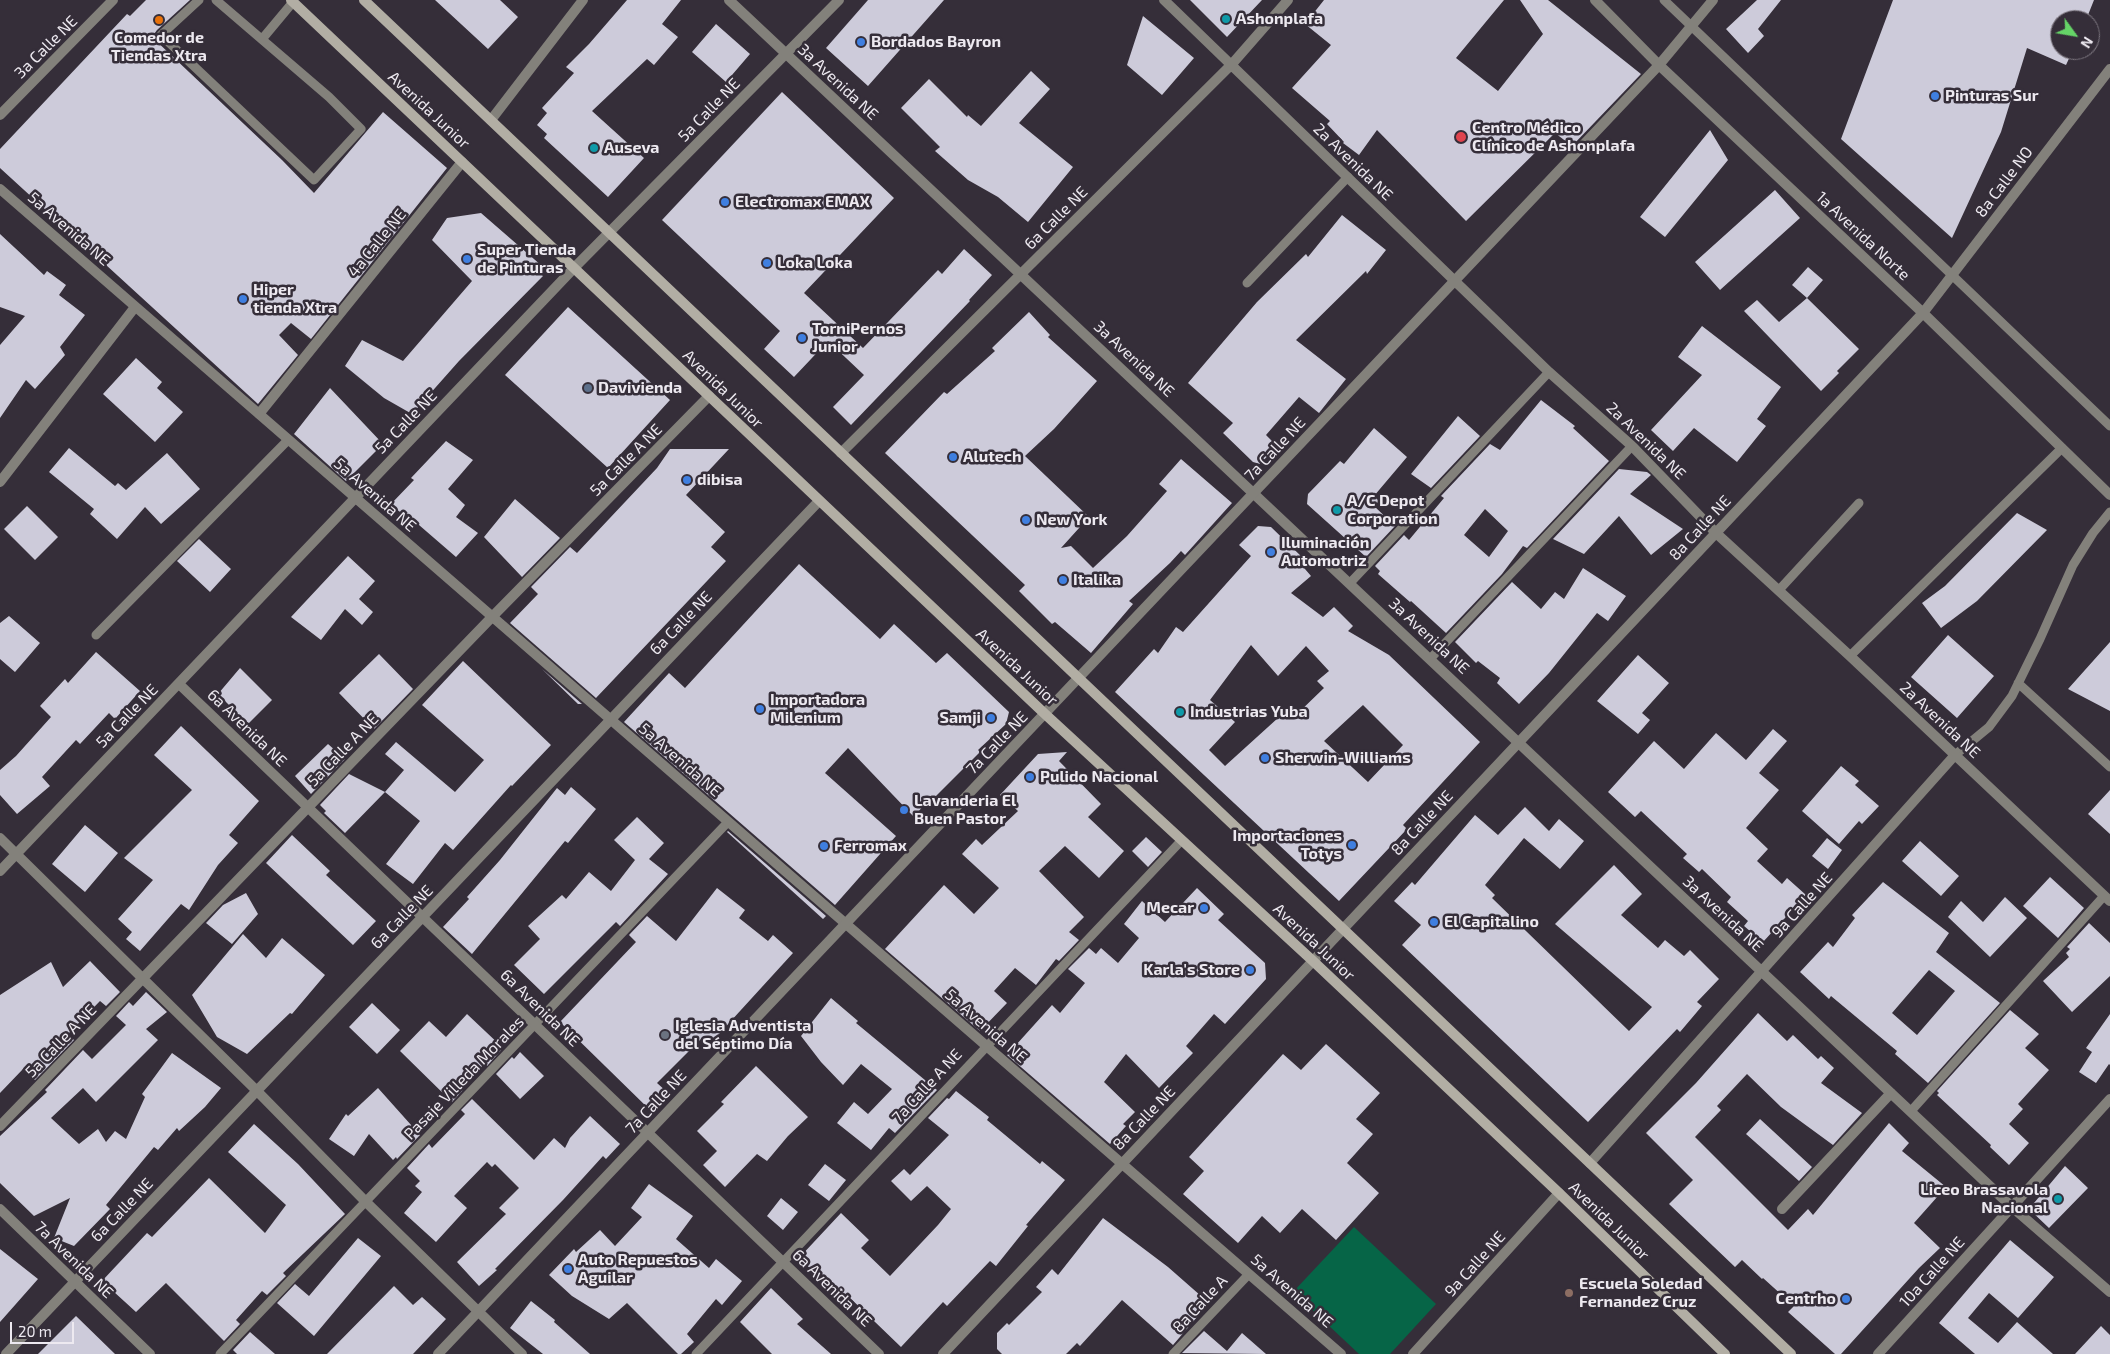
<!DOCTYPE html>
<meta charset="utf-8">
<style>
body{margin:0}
#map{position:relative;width:2110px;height:1354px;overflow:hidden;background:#352e39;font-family:"Exo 2",sans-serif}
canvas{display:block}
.north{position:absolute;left:2050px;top:10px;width:50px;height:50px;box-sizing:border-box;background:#352e39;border:1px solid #7f7982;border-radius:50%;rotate:122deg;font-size:14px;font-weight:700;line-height:20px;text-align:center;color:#ede9f0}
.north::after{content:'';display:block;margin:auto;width:18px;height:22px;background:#65d467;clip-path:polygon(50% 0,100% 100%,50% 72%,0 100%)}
.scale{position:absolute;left:10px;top:1322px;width:64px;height:22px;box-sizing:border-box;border:2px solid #ede9f0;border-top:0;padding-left:6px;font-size:15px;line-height:18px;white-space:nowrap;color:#ede9f0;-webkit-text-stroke:4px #352e39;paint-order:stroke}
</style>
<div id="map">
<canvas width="2110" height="1354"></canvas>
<div class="north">N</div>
<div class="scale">20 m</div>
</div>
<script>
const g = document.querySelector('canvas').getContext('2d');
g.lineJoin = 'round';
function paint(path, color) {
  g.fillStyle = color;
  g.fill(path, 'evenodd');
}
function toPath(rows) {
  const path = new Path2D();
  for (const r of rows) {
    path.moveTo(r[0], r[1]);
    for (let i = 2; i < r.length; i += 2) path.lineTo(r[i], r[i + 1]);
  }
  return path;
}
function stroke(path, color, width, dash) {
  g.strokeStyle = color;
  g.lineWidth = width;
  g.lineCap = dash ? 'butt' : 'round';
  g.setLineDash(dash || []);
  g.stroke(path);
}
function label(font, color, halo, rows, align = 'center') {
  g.font = font + ' "Exo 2",sans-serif';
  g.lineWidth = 5;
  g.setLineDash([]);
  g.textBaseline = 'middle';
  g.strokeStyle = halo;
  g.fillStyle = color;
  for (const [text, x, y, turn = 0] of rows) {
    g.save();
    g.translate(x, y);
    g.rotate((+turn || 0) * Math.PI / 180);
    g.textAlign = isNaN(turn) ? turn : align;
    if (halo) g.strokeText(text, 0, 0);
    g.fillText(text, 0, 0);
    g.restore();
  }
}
const green = toPath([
 [1354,1227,1436,1304,1390,1354,1359,1354,1293,1292]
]);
const building = toPath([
 [146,0,190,0,157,30,152,37,282,160,314,193,383,112,447,168,311,339,291,323,279,335,298,355,258,404,0,168,0,149,127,14,130,16],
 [435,0,500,0,518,17,488,49],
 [627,0,681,0,662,24,678,37,654,65,647,59,592,111,644,158,608,197,544,138,547,134,537,125,547,113,542,108,574,73,566,67,589,44],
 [868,0,944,0,868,86,826,48],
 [1190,0,1262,0,1227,37],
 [1324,0,1504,0,1456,58,1498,91,1543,34,1520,0,1548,0,1641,74,1572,146,1555,133,1466,221,1377,130,1359,155,1343,143,1344,142,1327,124,1330,121,1292,88,1331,45,1305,24],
 [1757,0,1781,0,1758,29,1764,36,1748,53,1726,29],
 [1893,0,2094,0,2086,20,2060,20,2060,50,2073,50,2066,65,2027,48,2001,132,1952,238,1841,139],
 [1143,16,1194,58,1162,95,1127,65],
 [716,24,750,54,726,82,692,52],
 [1031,71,1050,89,1019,123,1073,167,1028,222,998,197,968,180,935,151,940,147,901,108,929,79,967,117,968,115,981,126],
 [782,92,894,198,804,293,863,348,938,270,942,274,964,249,992,275,969,300,970,301,851,425,833,407,864,375,828,341,794,377,764,349,780,331,662,220],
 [1710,130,1728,160,1665,237,1640,217],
 [1775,190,1800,218,1720,290,1695,262],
 [481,213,542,266,536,269,543,276,459,361,412,414,384,398,345,366,362,340,403,361,472,281,432,240,447,218],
 [1342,215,1386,250,1367,274,1366,271,1296,340,1346,379,1319,413,1299,397,1266,435,1277,446,1260,464,1253,462,1223,433,1233,423,1188,383,1257,302,1306,254,1308,257],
 [0,234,44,275,47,271,66,285,59,295,85,315,60,347,65,355,35,389,26,380,0,418,0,345,25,316,0,307],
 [1808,267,1823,280,1807,298,1792,285],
 [1807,298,1859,349,1837,371,1839,373,1821,391,1744,311,1757,300,1779,322],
 [568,307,670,400,608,468,505,375],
 [1029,312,1050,335,1048,337,1097,381,1054,429,1025,456,1089,517,1061,548,1071,546,1093,568,1127,536,1167,491,1159,484,1181,459,1232,503,1185,555,1181,551,1170,563,1129,601,1133,604,1091,653,1055,622,1052,624,1019,591,1025,585,885,453,944,392,947,394,995,351,992,348],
 [1702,326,1781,387,1757,419,1766,426,1737,462,1694,428,1673,451,1651,430,1702,375,1678,357],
 [136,358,162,382,157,388,183,412,155,442,103,394],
 [330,388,383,444,346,481,294,434],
 [1541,400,1575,426,1573,428,1609,461,1527,548,1523,546,1502,574,1446,633,1411,601,1410,602,1378,574,1380,571,1375,566,1404,535,1409,540,1444,498,1441,496,1490,444,1500,450],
 [1485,509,1508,531,1489,557,1464,535],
 [1458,416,1480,436,1431,488,1411,474],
 [1374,428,1407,457,1374,496,1379,501,1374,506,1395,526,1366,557,1307,504,1308,494,1340,461,1344,464],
 [446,441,473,460,448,489,465,505,456,517,478,533,456,557,419,525,390,505,414,480,411,478],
 [69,448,115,486,118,483,126,490,167,453,200,489,161,524,145,507,117,539,90,514,94,509,49,472],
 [670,449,729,449,686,495,725,532,711,547,726,561,596,698,510,623,538,594,531,587,570,547,577,553,657,468],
 [1619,469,1647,472,1651,475,1630,494,1683,529,1651,555,1619,516,1584,554,1553,539],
 [515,499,560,538,522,577,484,537],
 [27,506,58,537,35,560,4,529],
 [2017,513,2047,530,1977,601,1941,628,1922,603,1945,586],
 [1258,526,1271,527,1303,558,1299,562,1311,576,1291,593,1323,617,1334,607,1353,626,1348,631,1389,655,1480,742,1403,825,1407,829,1339,901,1115,692,1154,649,1158,653,1176,627,1183,632,1251,556,1239,545],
 [1251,645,1278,676,1306,646,1329,671,1317,681,1324,688,1296,715,1289,708,1225,766,1209,750,1235,722,1210,700],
 [1363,705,1403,745,1368,782,1324,741],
 [199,539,231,569,210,592,177,561],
 [348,556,375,581,359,599,373,612,362,625,345,609,321,640,291,617],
 [799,564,880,639,894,624,936,663,947,653,1009,712,1006,724,978,750,980,752,930,802,928,800,914,817,848,748,825,773,896,836,835,905,624,722,669,673,685,688],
 [1583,568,1626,596,1608,621,1597,613,1549,673,1519,704,1497,683,1500,678,1478,661,1476,663,1455,642,1512,582,1541,609,1555,592,1564,599],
 [9,616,40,643,15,672,0,659,0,623],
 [1948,635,1994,676,1957,718,1911,677],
 [2110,642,2110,711,2068,689],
 [96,652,140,691,115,719,109,713,80,744,76,740,42,777,50,786,17,814,0,795,0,770,16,756,51,717,40,706,65,679,68,683],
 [379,654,413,689,374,729,339,693],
 [1638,655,1669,683,1642,713,1650,720,1638,734,1597,701],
 [463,661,551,745,512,786,511,785,453,850,445,843,413,884,386,864,420,821,385,792,404,770,385,754,396,742,455,792,484,760,422,705],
 [240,668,272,700,248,724,218,694],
 [542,669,582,704,578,704],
 [181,726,259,801,229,835,238,843,218,865,189,910,181,904,140,951,126,939,132,932,118,919,153,880,124,858,192,790,154,755],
 [1773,729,1787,741,1759,773,1779,790,1746,828,1768,849,1757,861,1782,884,1787,878,1806,895,1763,942,1744,926,1748,921,1727,902,1731,897,1702,869,1699,872,1683,858,1687,854,1641,811,1635,817,1608,792,1654,741,1684,769,1716,733,1746,760],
 [328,744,345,759,311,794,295,776],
 [1067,752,1059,761,1101,804,1088,817,1124,851,1099,878,1065,846,1039,871,1084,917,1069,932,1079,940,1059,961,1056,959,1036,985,1015,968,994,991,1007,1003,980,1031,885,949,944,885,974,914,999,888,962,854,976,839,982,845,1018,811,1000,795,1038,754],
 [1841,766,1859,781,1855,785,1879,806,1862,824,1859,821,1839,844,1802,811],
 [349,774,385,792,345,833,324,813,326,811,320,805],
 [571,787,596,809,568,843,565,841,472,954,443,927,469,899,467,897,500,860,557,788,565,795],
 [2110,790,2110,834,2088,814],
 [1525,807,1549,831,1559,819,1584,841,1560,869,1524,838,1485,885,1495,895,1492,898,1629,1031,1652,1007,1555,924,1614,865,1642,894,1621,915,1658,948,1665,940,1684,956,1690,950,1719,979,1697,1002,1702,1006,1680,1032,1677,1029,1588,1122,1402,945,1421,925,1394,901,1412,882,1415,885,1475,815,1498,835],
 [637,817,664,843,649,859,668,874,620,926,616,922,544,994,514,965,540,939,528,926,562,895,566,899,589,872,611,891,635,860,614,840],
 [85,825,118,853,85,892,52,864],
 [728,831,826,916,823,919,727,832],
 [292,835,330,871,326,875,376,921,353,945,266,863],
 [1146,837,1162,852,1148,867,1132,851],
 [1827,838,1842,850,1828,869,1812,856],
 [1920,841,1959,876,1941,896,1902,861],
 [2050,877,2084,908,2058,938,2023,906],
 [1883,882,1949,933,1936,952,2000,1003,1928,1083,1895,1054,1897,1051,1831,996,1829,999,1800,972,1828,942,1833,947,1855,918,1852,915],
 [1929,970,1955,991,1917,1035,1892,1013],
 [717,888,745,910,739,918,768,941,773,935,793,953,709,1045,702,1038,657,1083,667,1092,650,1110,560,1022,636,942,629,935,647,916,676,941],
 [1197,888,1224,914,1218,920,1265,963,1266,979,1225,1024,1214,1014,1186,1046,1193,1053,1159,1088,1126,1054,1104,1082,1135,1112,1123,1124,1126,1126,1110,1144,1007,1055,1052,1005,1060,1013,1085,983,1068,969,1089,948,1096,954,1101,948,1118,963,1139,938,1124,924,1142,901,1165,922],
 [246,893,258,914,232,944,206,923,223,905],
 [2005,897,2027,918,1990,957,1948,917,1961,901,1983,922],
 [2089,923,2110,943,2110,976,2072,1012,2043,981,2069,957,2066,953,2070,949,2067,947],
 [243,934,266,958,282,938,325,975,292,1014,290,1013,247,1054,217,1037,192,995],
 [90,961,120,992,106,1006,100,1001,68,1034,74,1040,35,1080,23,1069,0,1093,0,995,51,962,63,987],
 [146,992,167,1012,146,1029,158,1040,96,1102,83,1088,51,1118,79,1144,98,1129,106,1142,115,1131,126,1139,145,1097,142,1094,172,1053,221,1088,205,1107,179,1131,177,1128,158,1150,154,1147,106,1205,110,1209,74,1246,54,1238,70,1198,34,1216,0,1183,0,1136,47,1092,45,1090,83,1050,92,1059,126,1025,116,1016,129,1002,133,1006],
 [831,998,858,1021,856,1023,937,1090,895,1133,889,1128,871,1150,837,1123,854,1102,868,1114,892,1089,861,1064,843,1085,821,1062,801,1036],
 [372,1003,400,1030,377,1054,349,1027],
 [2010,1010,2039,1034,2025,1048,2049,1070,2018,1104,2023,1109,2009,1124,2029,1143,2009,1165,1990,1147,1991,1145,1937,1095,1939,1093,1937,1091],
 [1758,1013,1787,1041,1793,1035,1818,1059,1821,1056,1834,1068,1821,1083,1862,1113,1833,1145,1781,1107,1747,1074,1717,1106,1721,1110,1695,1137,1788,1230,1808,1209,1813,1215,1889,1123,1909,1143,1902,1151,1946,1187,1914,1223,1940,1248,1919,1268,1841,1354,1835,1354,1788,1312,1794,1306,1763,1278,1762,1279,1742,1260,1735,1267,1669,1204,1693,1180,1646,1133,1696,1083],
 [467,1014,503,1048,487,1066,485,1063,461,1088,463,1090,452,1102,400,1051,429,1021,446,1037],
 [2110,1014,2110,1065,2109,1064,2096,1083,2079,1072,2092,1052,2086,1048],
 [1326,1044,1380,1093,1356,1119,1373,1134,1347,1163,1379,1193,1336,1240,1302,1209,1280,1233,1262,1216,1238,1243,1183,1194,1204,1171,1189,1157,1283,1054,1301,1070],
 [520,1052,544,1076,520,1099,496,1074,512,1057,514,1059],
 [756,1066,808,1117,788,1136,767,1161,757,1154,725,1187,703,1165,717,1151,697,1131,724,1104,721,1102],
 [378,1088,420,1135,397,1159,396,1157,393,1160,369,1134,354,1156,329,1139,346,1114,348,1116],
 [956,1091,989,1117,987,1120,1040,1164,1042,1161,1065,1180,1026,1225,1028,1226,996,1266,990,1261,947,1306,943,1302,901,1347,847,1295,843,1299,799,1258,841,1213,869,1240,861,1248,890,1276,938,1225,951,1209,927,1186,911,1201,891,1181,904,1169,910,1175,949,1135,928,1118,947,1098,949,1099],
 [472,1099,534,1160,554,1138,565,1148,570,1138,590,1116,620,1144,606,1159,603,1156,563,1200,495,1269,497,1270,479,1286,457,1262,506,1214,499,1208,519,1188,495,1164,492,1167,487,1162,454,1196,467,1208,436,1242,404,1213,422,1192,415,1186,420,1181,407,1168,429,1144,432,1148,465,1114,461,1110],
 [1760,1119,1812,1167,1799,1181,1746,1134],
 [254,1124,298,1164,345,1214,283,1273,286,1276,267,1295,262,1291,236,1320,240,1324,224,1341,166,1283,136,1312,102,1281,147,1233,152,1237,209,1178,265,1233,286,1205,228,1152],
 [825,1164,846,1180,829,1201,808,1185],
 [2065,1166,2088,1188,2049,1228,2029,1209],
 [649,1184,693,1216,676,1239,709,1268,716,1259,742,1281,722,1305,716,1299,687,1334,694,1342,681,1354,678,1354,627,1303,609,1319,572,1296,549,1275,574,1249,576,1252,600,1230,615,1246,642,1217,631,1208],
 [781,1198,798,1212,783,1230,767,1216],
 [1103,1218,1168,1267,1209,1303,1173,1345,1122,1300,1080,1346,1077,1343,1066,1354,1002,1354,997,1349,997,1333,1007,1323,1009,1325,1042,1292,1036,1287,1052,1269,1058,1275],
 [358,1238,381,1256,314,1336,277,1303,295,1284,309,1296],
 [2010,1240,2054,1277,2018,1318,1989,1293,1968,1318,1998,1343,2017,1322,2053,1354,1975,1354,1939,1323],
 [0,1249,38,1279,0,1322],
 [394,1286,413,1305,422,1297,446,1319,413,1354,327,1354],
 [771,1288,803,1319,797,1324,831,1354,772,1354,740,1322],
 [531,1301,555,1320,554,1322,590,1354,543,1354,510,1328],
 [76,1316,115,1354,38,1354],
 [2101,1326,2110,1335,2110,1354,2075,1354],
 [1204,1331,1227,1351,1242,1333,1266,1354,1182,1353],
 [250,1332,275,1354,237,1354,233,1350]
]);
const service = toPath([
 [199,0,161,35,314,180,361,129,329,97,216,0],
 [1664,0,2110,426],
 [263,38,293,2],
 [1247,283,1348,177],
 [1350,583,1549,372],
 [1779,590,1859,503],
 [96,635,288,440],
 [1850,656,2062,448],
 [1430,659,1632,446],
 [2018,683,2110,767],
 [1955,755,1989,727,2012,696,2040,639,2073,565,2093,533,2110,512],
 [1911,1111,2104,896],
 [220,1354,728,822],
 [696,1354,1181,841],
 [1173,1354,1249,1274]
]);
const minor = toPath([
 [729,0,2012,1207,2110,1292],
 [1164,0,1549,372,1632,446,1716,533,1850,656,2110,901],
 [0,115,113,0],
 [491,120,583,0],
 [0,189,1341,1354],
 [259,414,462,162],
 [841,453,1232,64,1288,0],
 [0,482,135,307],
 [179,684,879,1354],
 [0,838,257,1091,366,1202,522,1354],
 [0,871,574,268,839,0],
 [0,1126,492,617,709,396],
 [1590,1163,1955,755],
 [0,1209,150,1354],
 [1782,1209,1891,1093],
 [6,1354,819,501],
 [1413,1354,1559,1193],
 [1878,1354,2110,1099]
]);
const tertiary = toPath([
 [1595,0,1659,65,1923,313,2110,495],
 [438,1354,1659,65,1713,0],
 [943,1354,1923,313,2110,69]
]);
const secondary = toPath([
 [291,0,1045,714,1313,961,1559,1193,1725,1354],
 [364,0,1791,1354]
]);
const markers = [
 [1226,19,5,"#0f9aa8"],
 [159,20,5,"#e8710a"],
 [861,42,5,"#3f7fe0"],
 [1935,96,5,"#3f7fe0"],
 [1461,137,6,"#e0444e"],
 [594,148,5,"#0f9aa8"],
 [725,202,5,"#3f7fe0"],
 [467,259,5,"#3f7fe0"],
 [767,263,5,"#3f7fe0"],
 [243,299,5,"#3f7fe0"],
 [802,338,5,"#3f7fe0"],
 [588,388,5,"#5c6f8a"],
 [953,457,5,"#3f7fe0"],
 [687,480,5,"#3f7fe0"],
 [1337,510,5,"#0f9aa8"],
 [1026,520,5,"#3f7fe0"],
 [1271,552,5,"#3f7fe0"],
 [1063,580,5,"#3f7fe0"],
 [760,709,5,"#3f7fe0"],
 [1180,712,5,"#0f9aa8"],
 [991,718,5,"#3f7fe0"],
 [1265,758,5,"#3f7fe0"],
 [1030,777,5,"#3f7fe0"],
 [904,810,5,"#3f7fe0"],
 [1352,845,5,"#3f7fe0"],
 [824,846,5,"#3f7fe0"],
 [1204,908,5,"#3f7fe0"],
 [1434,922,5,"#3f7fe0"],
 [1250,970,5,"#3f7fe0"],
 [665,1035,5,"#6b7280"],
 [2058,1199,5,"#0f9aa8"],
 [568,1269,5,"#3f7fe0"],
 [1569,1293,5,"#8d6e63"],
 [1846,1299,5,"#3f7fe0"]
];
const poiNames = [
 ["Ashonplafa",1236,19],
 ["Comedor de",159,38,"center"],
 ["Tiendas Xtra",159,56,"center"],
 ["Bordados Bayron",871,42],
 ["Pinturas Sur",1945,96],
 ["Centro Médico",1472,128],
 ["Clínico de Ashonplafa",1472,146],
 ["Auseva",604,148],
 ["Electromax EMAX",735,202],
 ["Super Tienda",477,250],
 ["de Pinturas",477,268],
 ["Loka Loka",777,263],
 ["Hiper",253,290],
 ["tienda Xtra",253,308],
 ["TorniPernos",812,329],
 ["Junior",812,347],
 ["Davivienda",598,388],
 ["Alutech",963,457],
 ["dibisa",697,480],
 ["A/C Depot",1347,501],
 ["Corporation",1347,519],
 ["New York",1036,520],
 ["Iluminación",1281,543],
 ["Automotriz",1281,561],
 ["Italika",1073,580],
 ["Importadora",770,700],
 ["Milenium",770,718],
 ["Industrias Yuba",1190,712],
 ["Samji",981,718,"right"],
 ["Sherwin-Williams",1275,758],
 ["Pulido Nacional",1040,777],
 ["Lavanderia El",914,801],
 ["Buen Pastor",914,819],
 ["Importaciones",1342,836,"right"],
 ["Totys",1342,854,"right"],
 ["Ferromax",834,846],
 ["Mecar",1194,908,"right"],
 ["El Capitalino",1444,922],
 ["Karla's Store",1240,970,"right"],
 ["Iglesia Adventista",675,1026],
 ["del Séptimo Día",675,1044],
 ["Liceo Brassavola",2048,1190,"right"],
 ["Nacional",2048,1208,"right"],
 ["Auto Repuestos",578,1260],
 ["Aguilar",578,1278],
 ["Escuela Soledad",1579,1284],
 ["Fernandez Cruz",1579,1302],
 ["Centrho",1836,1299,"right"]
];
const streetNames = [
 ["3a Calle NE",46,47,-45],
 ["3a Avenida NE",838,82,43],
 ["Avenida Junior",429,110,43],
 ["5a Calle NE",709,110,-46],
 ["2a Avenida NE",1353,162,44],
 ["8a Calle NO",2004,182,-53],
 ["6a Calle NE",1056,218,-45],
 ["5a Avenida NE",69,229,41],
 ["1a Avenida Norte",1863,236,43],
 ["4a Calle NE",377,243,-51],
 ["3a Avenida NE",1134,359,43],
 ["Avenida Junior",723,389,44],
 ["5a Calle NE",406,422,-46],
 ["2a Avenida NE",1646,441,44],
 ["7a Calle NE",1275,449,-47],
 ["5a Calle A NE",626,460,-45],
 ["5a Avenida NE",375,495,41],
 ["8a Calle NE",1700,528,-47],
 ["6a Calle NE",681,623,-46],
 ["3a Avenida NE",1429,636,43],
 ["Avenida Junior",1017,667,43],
 ["5a Calle NE",127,716,-46],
 ["2a Avenida NE",1940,720,43],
 ["6a Avenida NE",247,728,44],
 ["7a Calle NE",997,743,-46],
 ["5a Calle A NE",343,750,-46],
 ["5a Avenida NE",680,760,41],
 ["8a Calle NE",1422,823,-47],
 ["9a Calle NE",1802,905,-48],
 ["3a Avenida NE",1723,914,43],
 ["6a Calle NE",402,917,-46],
 ["Avenida Junior",1314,942,43],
 ["6a Avenida NE",540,1008,44],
 ["5a Avenida NE",986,1026,41],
 ["5a Calle A NE",61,1041,-46],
 ["Pasaje Villeda Morales",464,1078,-46],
 ["7a Calle A NE",927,1086,-47],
 ["7a Calle NE",656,1102,-47],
 ["8a Calle NE",1144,1118,-46],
 ["6a Calle NE",122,1210,-46],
 ["Avenida Junior",1609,1221,44],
 ["7a Avenida NE",74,1260,44],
 ["9a Calle NE",1475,1264,-48],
 ["10a Calle NE",1932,1272,-48],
 ["6a Avenida NE",832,1288,44],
 ["5a Avenida NE",1292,1291,41],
 ["8a Calle A",1200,1304,-47]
];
paint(green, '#066547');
paint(building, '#cdcbda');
stroke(service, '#83817b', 9);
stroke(minor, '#83817b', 10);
stroke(tertiary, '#83817b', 10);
stroke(secondary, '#b2aea4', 10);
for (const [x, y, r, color] of markers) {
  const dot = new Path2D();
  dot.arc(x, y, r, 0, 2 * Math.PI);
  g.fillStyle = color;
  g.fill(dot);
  stroke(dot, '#352e39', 2);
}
label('bold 16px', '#ede9f0', '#352e39', poiNames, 'left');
label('16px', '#ede9f0', '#352e39', streetNames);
</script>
